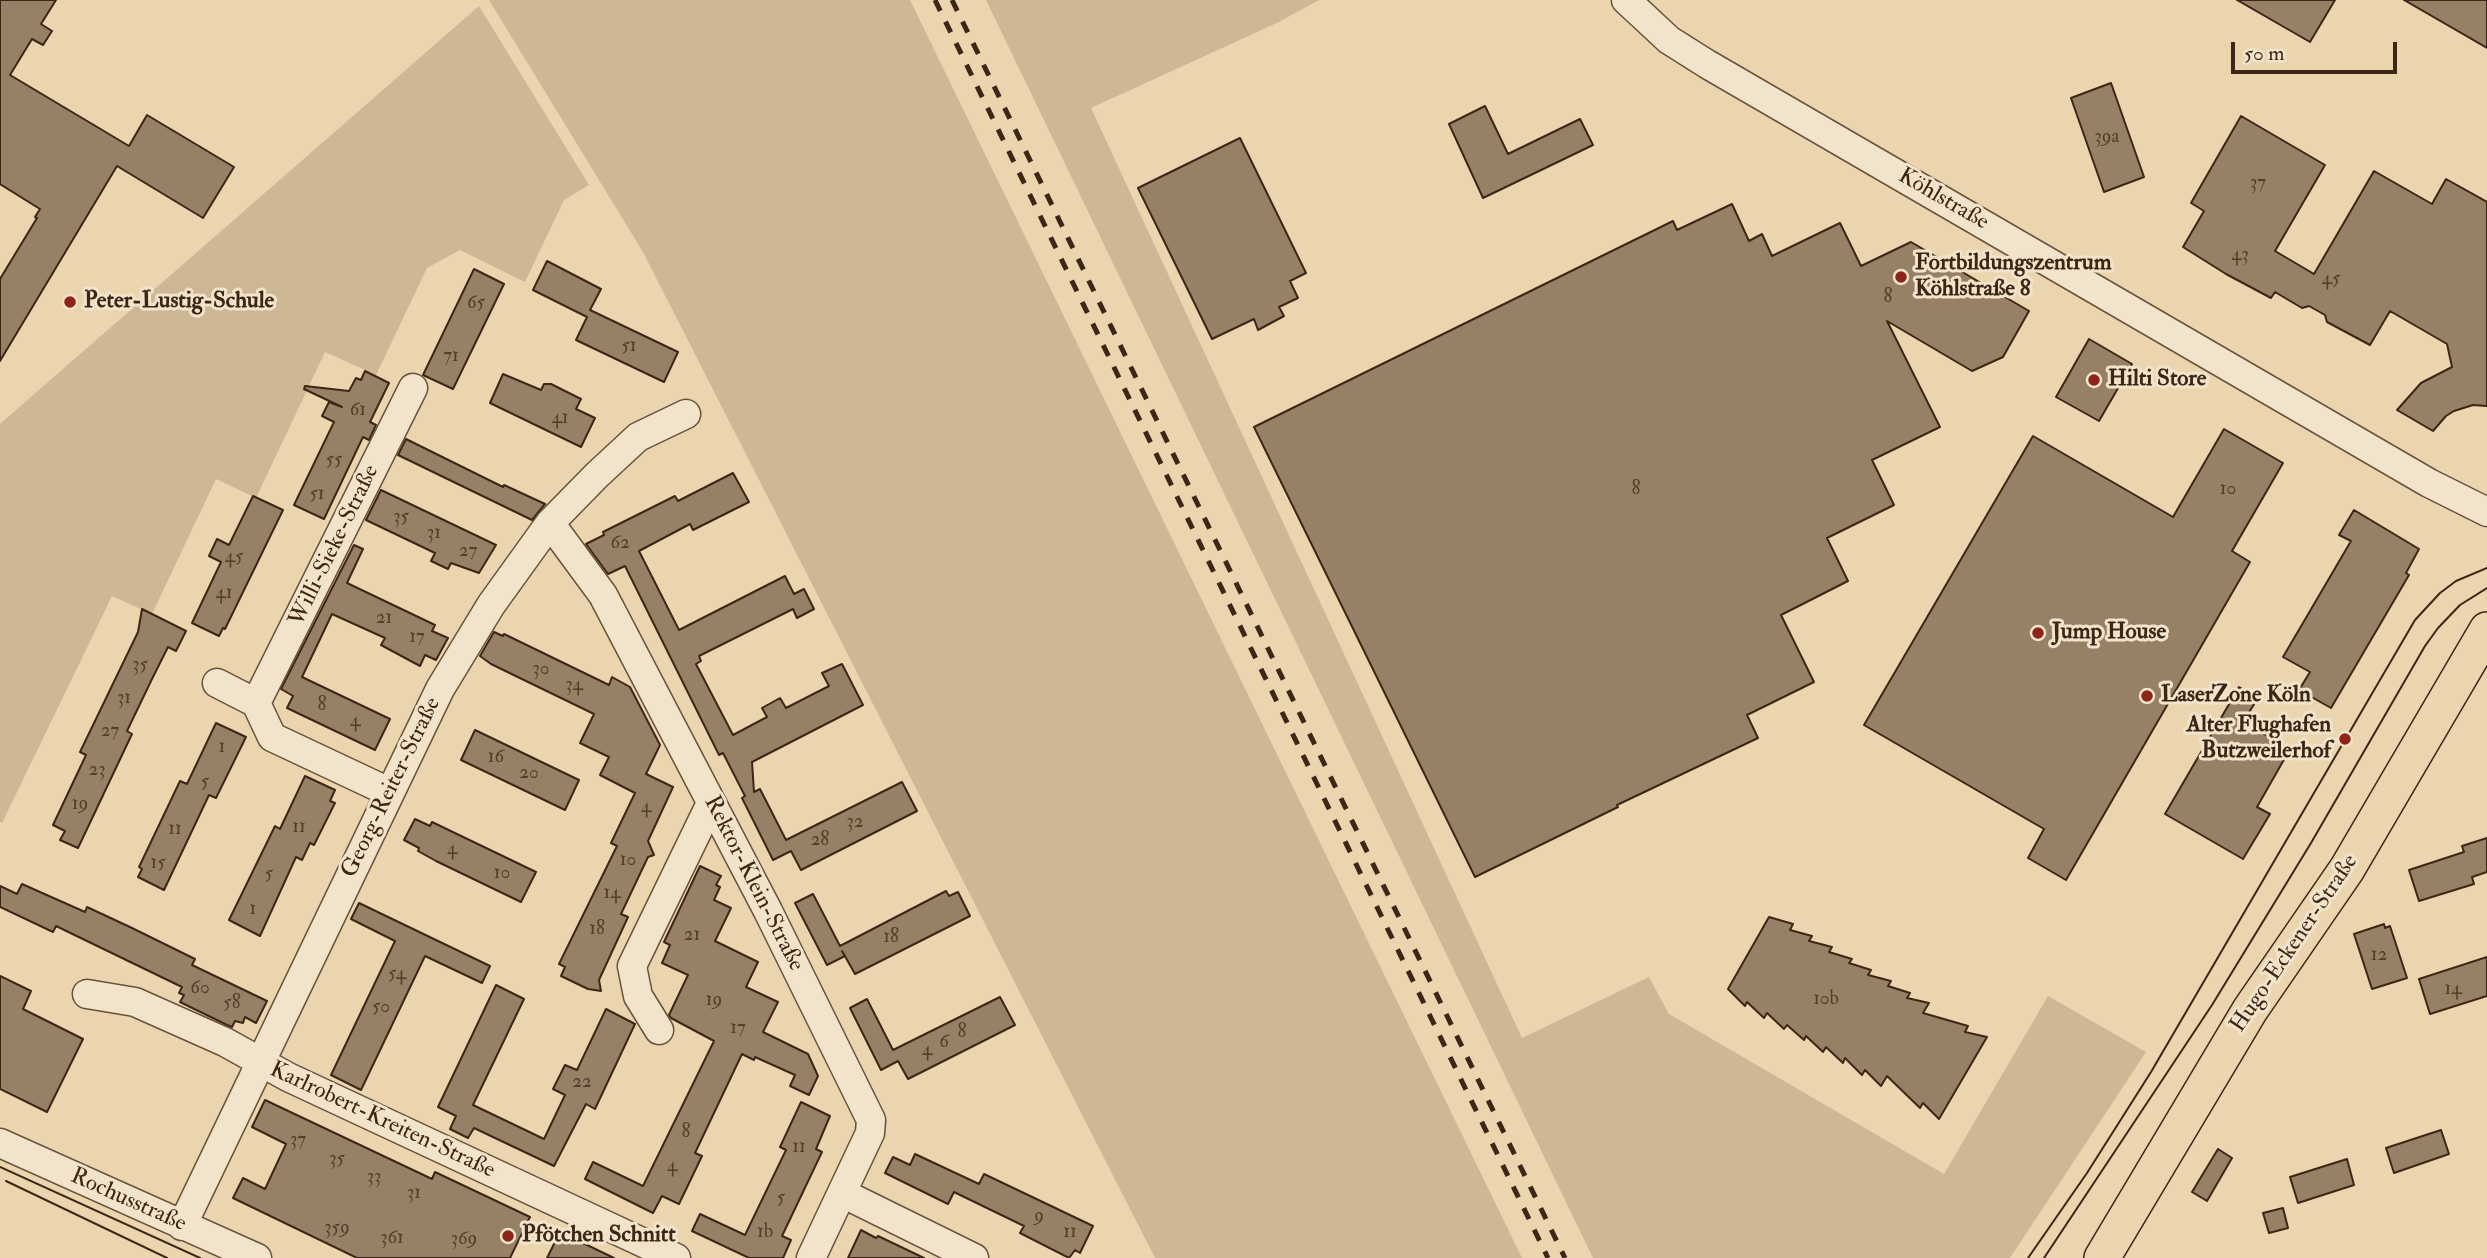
<!DOCTYPE html>
<meta charset="utf-8">
<style>
body{margin:0}
#map{position:relative;width:2487px;height:1258px;overflow:hidden;background:#ead5af;font-family:"IM FELL Double Pica",serif}
canvas{display:block}
.scale{position:absolute;left:2231px;top:42px;width:166px;height:32px;box-sizing:border-box;border:4px solid #3e2616;border-top:0;padding-left:9px;font-size:21px;line-height:24px;white-space:nowrap;color:#3e2616;-webkit-text-stroke:5px #f1e4cb;paint-order:stroke}
</style>
<div id="map">
<canvas width="2487" height="1258"></canvas>
<div class="scale">50 m</div>
</div>
<script>
const g = document.querySelector('canvas').getContext('2d');
g.lineJoin = 'round';
function paint(path, color) {
  g.fillStyle = color;
  g.fill(path, 'evenodd');
}
function toPath(rows) {
  const path = new Path2D();
  for (const r of rows) {
    path.moveTo(r[0], r[1]);
    for (let i = 2; i < r.length; i += 2) path.lineTo(r[i], r[i + 1]);
  }
  return path;
}
function stroke(path, color, width, dash) {
  g.strokeStyle = color;
  g.lineWidth = width;
  g.lineCap = dash ? 'butt' : 'round';
  g.setLineDash(dash || []);
  g.stroke(path);
}
function label(font, color, halo, rows, align = 'center') {
  g.font = font + ' "IM FELL Double Pica",serif';
  g.lineWidth = 6;
  g.setLineDash([]);
  g.textBaseline = 'middle';
  g.strokeStyle = halo;
  g.fillStyle = color;
  for (const [text, x, y, turn = 0] of rows) {
    g.save();
    g.translate(x, y);
    g.rotate((+turn || 0) * Math.PI / 180);
    g.textAlign = isNaN(turn) ? turn : align;
    if (halo) g.strokeText(text, 0, 0);
    g.fillText(text, 0, 0);
    g.restore();
  }
}
const green = toPath([
 [489,0,910,0,1522,1258,1155,1258,643,252],
 [986,0,1319,0,1279,22,1091,108,1522,1038,1649,977,1669,1014,1944,1174,2048,996,2146,1052,2010,1258,1593,1258],
 [479,6,589,185,564,200,525,282,460,250,427,268,376,375,325,352,256,498,216,479,152,614,112,596,2,823,0,822,0,424]
]);
const building = toPath([
 [0,0,56,0,41,24,52,31,43,45,32,39,10,75,129,146,147,115,234,167,203,218,117,166,0,361,0,279,37,218,35,217,40,209,0,184,0,0],
 [2237,0,2335,0,2310,42,2237,0],
 [2404,0,2487,0,2487,48,2404,0],
 [2111,83,2144,177,2104,192,2071,98,2111,83],
 [1485,106,1508,154,1580,119,1593,145,1483,198,1449,124,1485,106],
 [2241,116,2325,165,2275,251,2314,274,2374,171,2432,204,2446,179,2487,202,2487,406,2473,405,2454,411,2446,416,2433,431,2397,410,2421,383,2452,367,2447,344,2390,311,2370,345,2327,322,2325,315,2309,306,2302,308,2275,292,2271,298,2226,274,2183,247,2204,211,2191,203,2241,116],
 [1240,138,1306,273,1290,281,1298,298,1279,307,1284,316,1258,330,1254,319,1212,339,1138,188,1240,138],
 [1732,204,1749,241,1762,234,1772,256,1840,223,1861,266,1911,242,2029,311,2003,357,1972,371,1887,321,1940,427,1872,460,1894,505,1827,538,1848,581,1781,615,1814,682,1747,715,1758,738,1617,805,1618,807,1475,877,1254,427,1673,221,1677,230,1732,204],
 [547,261,601,289,590,310,678,352,664,382,576,340,587,317,533,290,547,261],
 [474,269,504,284,453,389,423,375,474,269],
 [2089,339,2132,364,2099,421,2056,397,2089,339],
 [365,371,389,383,370,422,376,425,369,440,363,437,324,519,294,505,334,422,322,416,329,402,342,407,304,389,305,386,349,391,356,378,361,380,365,371],
 [503,374,541,390,544,384,551,384,581,399,576,409,595,418,581,447,490,403,503,374],
 [2224,429,2283,463,2232,551,2250,562,2066,880,2028,858,2044,829,1864,725,2033,436,2173,517,2224,429],
 [406,439,503,487,504,485,545,504,532,520,398,455,406,439],
 [733,473,749,502,693,530,690,524,639,551,679,630,785,576,794,594,804,589,814,609,797,618,793,609,699,656,701,661,696,664,733,735,767,717,762,708,780,698,786,708,829,686,822,673,842,664,863,705,752,762,754,792,760,789,786,840,902,782,917,811,801,870,791,851,773,860,742,798,745,796,723,753,719,755,625,566,608,574,586,544,604,535,603,532,675,496,678,501,733,473],
 [381,490,496,545,479,573,451,563,448,569,431,561,435,553,366,520,381,490],
 [253,496,283,510,225,629,223,628,219,636,192,623,221,562,209,556,217,539,229,545,253,496],
 [2354,510,2419,549,2406,573,2409,575,2331,708,2299,690,2310,672,2283,657,2351,541,2339,535,2354,510],
 [354,545,363,549,347,583,435,625,432,631,448,638,436,660,425,655,420,666,381,645,385,638,332,614,302,677,390,719,375,750,287,708,293,696,281,689,354,545],
 [142,609,186,631,176,651,168,647,152,679,127,731,132,734,78,848,60,840,65,831,53,825,86,755,80,752,138,632,142,609],
 [494,632,503,636,504,634,609,685,612,677,630,687,660,745,646,774,673,787,648,841,654,855,648,857,621,914,628,917,599,980,601,991,588,989,561,976,565,967,559,964,617,846,611,843,635,793,600,775,609,757,580,743,594,714,491,664,480,656,494,632],
 [2239,687,2258,698,2243,722,2290,749,2257,807,2270,814,2243,859,2165,814,2239,687],
 [216,723,246,737,216,798,209,795,164,890,138,877,142,869,139,867,180,781,187,784,216,723],
 [475,730,579,780,565,810,461,760,475,730],
 [305,776,335,790,330,801,335,803,314,845,310,843,302,860,296,857,260,936,229,920,275,826,280,829,305,776],
 [415,819,430,826,432,822,536,872,521,902,436,861,418,851,419,848,404,840,415,819],
 [2487,838,2487,872,2472,877,2474,884,2419,901,2409,870,2464,852,2462,846,2487,838],
 [700,866,721,876,716,885,720,887,714,900,731,908,715,941,758,962,746,987,778,1002,763,1032,808,1054,818,1076,809,1095,790,1086,795,1075,755,1057,754,1060,742,1054,695,1153,702,1156,679,1204,662,1196,653,1213,585,1179,593,1162,643,1186,714,1041,671,1018,669,1015,688,975,662,963,670,945,664,942,700,866],
 [22,884,85,912,87,907,132,928,195,959,192,965,267,1001,256,1023,245,1017,243,1023,235,1021,232,1027,227,1025,180,1002,184,995,179,993,182,987,56,926,53,932,0,907,0,886,17,894,22,884],
 [946,891,949,896,958,892,970,916,855,974,842,951,845,956,827,965,795,903,813,894,840,946,946,891],
 [359,903,490,966,482,983,425,956,361,1090,331,1075,395,941,351,919,359,903],
 [1769,917,1793,924,1790,930,1812,936,1809,941,1832,947,1829,952,1852,959,1849,963,1871,970,1868,975,1891,981,1888,986,1910,993,1907,998,1929,1003,1923,1013,1968,1026,1965,1032,1987,1037,1939,1119,1923,1103,1920,1108,1887,1076,1881,1086,1865,1070,1862,1075,1845,1058,1843,1063,1826,1047,1823,1052,1806,1036,1804,1040,1787,1025,1784,1029,1767,1013,1764,1018,1747,1002,1745,1006,1728,989,1769,917],
 [2384,924,2385,928,2390,926,2407,978,2372,989,2354,934,2384,924],
 [2487,957,2487,996,2430,1014,2419,979,2487,957],
 [0,976,31,991,23,1009,83,1039,47,1112,0,1089,0,976],
 [496,985,524,999,473,1105,544,1139,565,1095,553,1089,565,1065,577,1070,606,1009,635,1024,595,1109,586,1104,554,1166,474,1128,468,1138,450,1129,456,1116,438,1107,496,985],
 [1000,997,1015,1025,908,1079,898,1061,881,1070,850,1008,867,999,893,1050,1000,997],
 [265,1100,432,1179,435,1172,530,1217,510,1258,357,1258,233,1198,243,1178,265,1189,286,1144,252,1127,265,1100],
 [801,1102,830,1116,816,1149,822,1152,782,1236,791,1240,783,1258,749,1258,692,1231,700,1214,745,1235,786,1150,780,1147,801,1102],
 [2441,1130,2449,1154,2394,1173,2386,1148,2441,1130],
 [2218,1149,2232,1158,2207,1201,2192,1192,2218,1149],
 [915,1154,979,1184,984,1174,1093,1226,1080,1253,1075,1250,1069,1258,1020,1233,1024,1226,954,1192,948,1204,885,1173,893,1157,910,1165,915,1154],
 [2347,1159,2354,1185,2298,1203,2290,1177,2347,1159],
 [2283,1208,2288,1228,2269,1233,2263,1213,2283,1208],
 [861,1230,876,1238,878,1236,924,1258,848,1258,861,1230],
 [560,1232,614,1258,547,1258,560,1232]
]);
const minor = toPath([
 [1626,0,1669,40,1707,64,2429,483,2487,512],
 [550,523,603,595,768,911,871,1120,870,1133,811,1258],
 [217,683,256,703],
 [389,792,272,737,256,703,413,388],
 [87,994,135,1002,225,1042,288,1077,676,1258],
 [659,1030,638,996,632,966,711,803],
 [0,1143,257,1258],
 [842,1193,974,1258],
 [182,1226,440,689,491,605,550,523,597,475,638,437,686,414]
]);
const major = toPath([
 [2102,1258,2250,1010,2347,869,2487,630]
]);
const tram = toPath([
 [0,1167,200,1258],
 [6,1181,167,1258],
 [2028,1258,2087,1173,2151,1072,2415,620,2440,593,2456,581,2487,568],
 [2044,1258,2212,1005,2311,843,2425,646,2438,628,2460,605,2487,588]
]);
const rail = toPath([
 [935,0,1548,1258],
 [952,0,1565,1258]
]);
const markers = [
 [1901,277,7,"#8f2418"],
 [70,302,7,"#8f2418"],
 [2094,380,7,"#8f2418"],
 [2038,633,7,"#8f2418"],
 [2147,696,7,"#8f2418"],
 [2345,739,7,"#8f2418"],
 [508,1236,7,"#8f2418"]
];
const numberNames = [
 ["39a",2107,138],
 ["37",2258,184],
 ["43",2240,256],
 ["45",2331,280],
 ["8",1888,298],
 ["65",476,304],
 ["51",629,347],
 ["71",451,357],
 ["61",358,411],
 ["41",560,419],
 ["55",334,461],
 ["8",1636,490],
 ["10",2228,490],
 ["51",317,495],
 ["35",401,518],
 ["31",434,534],
 ["62",620,544],
 ["27",468,552],
 ["45",234,558],
 ["41",224,594],
 ["21",384,619],
 ["17",417,638],
 ["35",140,666],
 ["30",541,670],
 ["34",574,686],
 ["31",124,699],
 ["8",322,706],
 ["4",355,722],
 ["27",110,732],
 ["1",222,748],
 ["16",496,758],
 ["23",97,771],
 ["20",529,774],
 ["5",205,783],
 ["19",80,805],
 ["4",646,808],
 ["32",855,823],
 ["11",299,828],
 ["11",175,830],
 ["28",820,841],
 ["4",452,850],
 ["10",628,861],
 ["15",158,864],
 ["10",502,874],
 ["5",269,875],
 ["14",612,894],
 ["1",253,910],
 ["18",597,930],
 ["21",692,936],
 ["18",891,938],
 ["12",2379,956],
 ["54",397,975],
 ["60",200,989],
 ["14",2453,990],
 ["10b",1826,1000],
 ["19",714,1001],
 ["58",232,1004],
 ["50",381,1008],
 ["17",738,1029],
 ["8",962,1033],
 ["6",944,1043],
 ["4",927,1051],
 ["22",582,1083],
 ["8",686,1133],
 ["37",298,1141],
 ["11",799,1148],
 ["35",337,1160],
 ["4",672,1167],
 ["33",374,1178],
 ["31",414,1194],
 ["5",781,1199],
 ["9",1039,1217],
 ["359",337,1229],
 ["1b",765,1233],
 ["11",1070,1233],
 ["361",392,1239],
 ["369",464,1240]
];
const streetNames = [
 ["Köhlstraße",1943,200,30],
 ["Willi-Sieke-Straße",335,546,-64],
 ["Georg-Reiter-Straße",392,788,-64],
 ["Rektor-Klein-Straße",753,884,63],
 ["Hugo-Eckener-Straße",2295,944,-56],
 ["Karlrobert-Kreiten-Straße",382,1121,25],
 ["Rochusstraße",128,1201,24]
];
const poiNames = [
 ["Fortbildungszentrum",1915,264],
 ["Köhlstraße 8",1915,290],
 ["Peter-Lustig-Schule",84,302],
 ["Hilti Store",2108,380],
 ["Jump House",2052,633],
 ["LaserZone Köln",2161,696],
 ["Alter Flughafen",2331,726,"right"],
 ["Butzweilerhof",2331,752,"right"],
 ["Pfötchen Schnitt",522,1236]
];
paint(green, '#cdb795');
paint(building, '#978166');
stroke(building, '#3e2616', 2);
stroke(minor, '#69523c', 31);
stroke(major, '#3e2616', 38);
stroke(minor, '#f1e4cb', 28);
stroke(major, '#ead5af', 35);
stroke(tram, '#3e2616', 2);
stroke(rail, '#3e2616', 5, [12, 12]);
for (const [x, y, r, color] of markers) {
  const dot = new Path2D();
  dot.arc(x, y, r, 0, 2 * Math.PI);
  g.fillStyle = color;
  g.fill(dot);
  stroke(dot, '#f1e4cb', 2.5);
}
label('19px', '#543d2a', null, numberNames);
label('23px', '#3e2616', '#f1e4cb', streetNames);
label('bold 23px', '#3e2616', '#f1e4cb', poiNames, 'left');
</script>
